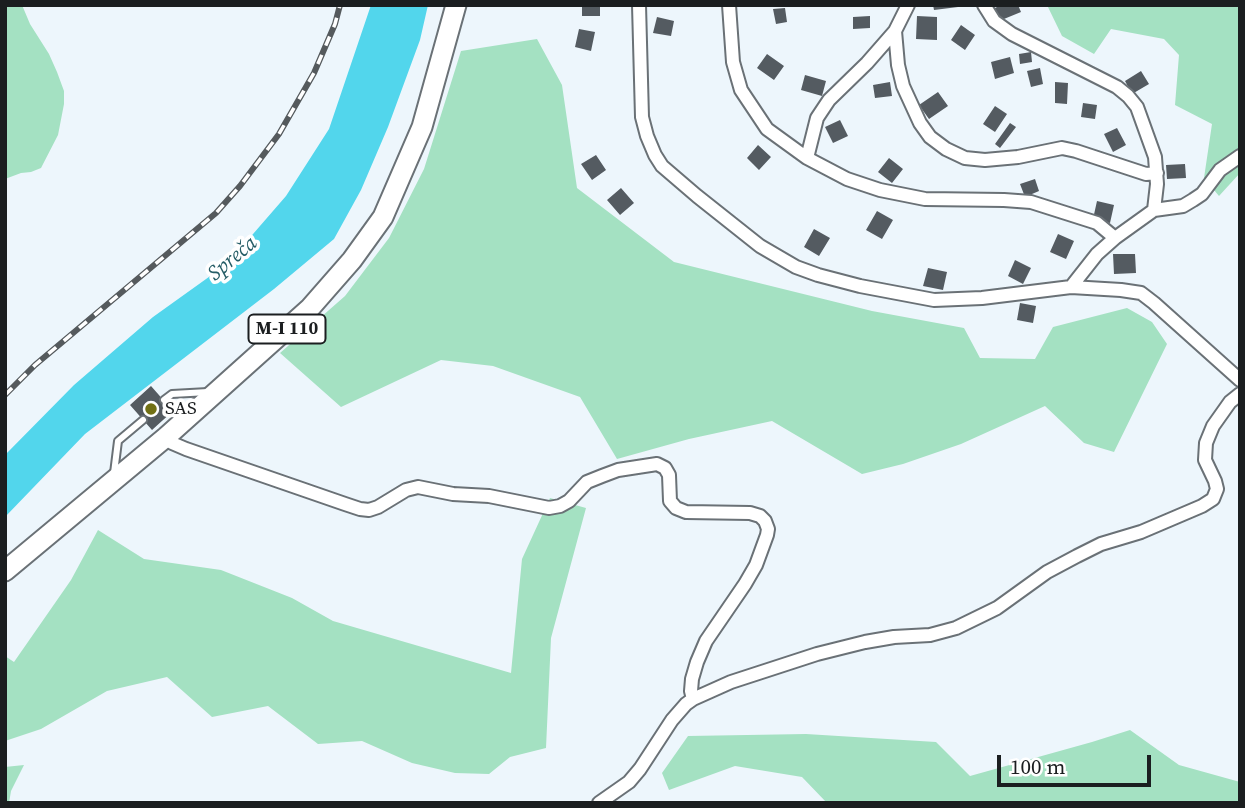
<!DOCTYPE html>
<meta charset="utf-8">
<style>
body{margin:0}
#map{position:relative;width:1245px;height:808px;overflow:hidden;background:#edf6fc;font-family:"Source Serif 4",serif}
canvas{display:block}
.frame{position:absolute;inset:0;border:7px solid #1b1e20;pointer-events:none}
.scale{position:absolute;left:997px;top:755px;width:154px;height:32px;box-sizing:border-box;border:4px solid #1b1e20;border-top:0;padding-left:9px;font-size:21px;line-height:24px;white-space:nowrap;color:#1b1e20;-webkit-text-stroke:5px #fff;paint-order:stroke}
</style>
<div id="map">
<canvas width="1245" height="808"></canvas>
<div class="frame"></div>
<div class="scale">100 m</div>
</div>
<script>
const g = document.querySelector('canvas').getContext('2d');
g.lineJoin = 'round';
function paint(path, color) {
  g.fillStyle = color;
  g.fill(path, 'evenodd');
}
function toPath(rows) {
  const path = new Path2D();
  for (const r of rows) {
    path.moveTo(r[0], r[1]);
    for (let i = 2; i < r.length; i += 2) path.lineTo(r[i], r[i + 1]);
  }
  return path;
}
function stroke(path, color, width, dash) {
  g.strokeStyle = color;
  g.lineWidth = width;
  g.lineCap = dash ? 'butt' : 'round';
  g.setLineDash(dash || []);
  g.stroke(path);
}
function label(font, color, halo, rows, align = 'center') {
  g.font = font + ' "Source Serif 4",serif';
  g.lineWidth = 7;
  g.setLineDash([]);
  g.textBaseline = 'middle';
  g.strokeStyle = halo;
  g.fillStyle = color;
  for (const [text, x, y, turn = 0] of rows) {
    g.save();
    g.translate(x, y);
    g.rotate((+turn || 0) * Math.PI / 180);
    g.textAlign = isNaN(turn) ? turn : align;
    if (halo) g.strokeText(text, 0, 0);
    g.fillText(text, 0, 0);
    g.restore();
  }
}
const green = toPath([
 [5,5,22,5,30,24,49,54,57,72,64,91,64,104,58,135,41,168,31,172,21,173,5,179],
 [1047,5,1240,5,1240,173,1219,196,1204,178,1212,124,1175,105,1179,55,1164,39,1111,29,1094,54,1062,36],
 [537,39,562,85,577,188,674,262,872,311,964,328,980,358,1035,359,1053,327,1127,308,1152,322,1167,344,1114,452,1084,443,1045,406,961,444,903,464,862,474,772,421,689,439,617,459,580,397,493,366,441,360,341,407,280,353,345,296,389,238,424,169,461,51],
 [550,498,586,508,551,638,546,748,510,757,489,774,455,773,412,763,362,741,318,744,268,706,212,717,167,677,107,691,41,729,5,741,5,656,14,662,71,580,98,530,144,559,221,570,292,598,333,621,511,673,522,559],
 [1130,730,1179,765,1240,782,1240,803,827,803,802,777,735,766,669,790,662,773,688,736,806,734,936,742,970,776,1092,742],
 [24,765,11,791,9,803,5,803,5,767]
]);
const water = toPath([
 [371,5,428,5,420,40,388,127,361,190,334,239,274,289,85,434,5,517,5,455,74,385,153,317,227,264,286,196,329,129]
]);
const building = toPath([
 [582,5,600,5,600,16,582,16],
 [933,5,958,5,958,7,934,10],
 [1001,5,1018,5,1021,12,999,21,993,9],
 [785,8,787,22,776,24,773,9],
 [870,16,870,28,853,29,853,17],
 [917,16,937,17,937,40,916,39],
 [657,17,674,21,671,36,653,33],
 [961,25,975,35,965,50,951,40],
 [579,29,595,32,591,51,575,47],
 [1031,52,1032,62,1020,64,1019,54],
 [767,54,784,66,774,80,757,68],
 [1010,57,1014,73,995,79,991,62],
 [1040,68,1043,84,1031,87,1027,71],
 [1141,71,1149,84,1132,94,1125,81],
 [805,75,826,81,822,96,801,90],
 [890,82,892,96,875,98,873,85],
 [1055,82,1068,83,1067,104,1055,103],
 [938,92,948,106,929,119,919,105],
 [1083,103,1097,105,1095,119,1081,117],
 [995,106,1007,114,995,132,983,124],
 [840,120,848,136,833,143,825,127],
 [1010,123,1016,127,1000,148,995,144],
 [1117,128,1126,145,1113,152,1104,134],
 [758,145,771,157,759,170,747,158],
 [596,155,606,170,592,180,581,164],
 [889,158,903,169,892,183,878,172],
 [1185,164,1186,178,1167,179,1166,165],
 [1035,179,1039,191,1025,197,1020,184],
 [621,188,634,203,620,215,607,200],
 [1097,201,1114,205,1110,223,1093,219],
 [877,211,893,220,882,239,866,230],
 [814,229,830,238,819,256,804,247],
 [1058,234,1074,241,1066,259,1050,252],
 [1113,254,1135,254,1136,273,1114,274],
 [1015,260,1031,268,1023,284,1008,276],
 [928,268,947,272,943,290,923,286],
 [1020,303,1036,306,1033,323,1017,320],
 [151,386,173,411,152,430,130,405]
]);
const lane = toPath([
 [164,400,172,394,208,392],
 [114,473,118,441,143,420]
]);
const street = toPath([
 [639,5,642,117,647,136,655,155,662,166,697,196,760,246,796,267,818,275,860,286,934,300,982,298,1071,287,1121,290,1141,293,1154,303,1240,380],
 [729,5,733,62,741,90,767,129,807,158,847,179,880,190,925,199,1004,200,1031,202,1097,223,1115,238],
 [984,5,994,21,1012,34,1117,87,1128,96,1137,107,1155,157,1157,184,1154,210],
 [895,31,898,65,903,86,920,123,930,137,946,149,965,158,985,160,1018,157,1062,148,1076,151,1146,174,1157,173],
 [807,158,817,118,829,100,867,63,895,31,908,5],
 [1071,287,1097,254,1115,238,1154,210,1183,206,1193,200,1202,194,1220,170,1240,156],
 [166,437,172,443,186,449,345,504,360,509,369,510,378,507,406,490,418,487,453,494,489,496,549,508,560,506,569,501,587,482,602,476,618,470,657,464,665,468,669,475,670,501,676,508,686,512,750,513,760,516,765,521,768,529,767,535,756,565,745,584,706,641,697,662,692,679,691,691,693,699],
 [599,803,629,782,640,769,672,720,686,704,693,699,731,682,817,654,865,642,894,637,930,635,956,628,997,608,1047,572,1077,556,1101,544,1141,532,1202,506,1213,499,1217,489,1215,481,1205,460,1206,443,1213,426,1230,402,1240,394]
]);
const primary = toPath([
 [5,571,166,437,310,308,352,260,383,217,422,127,456,5]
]);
const rail = toPath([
 [5,395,35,365,216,213,240,186,279,134,314,73,335,24,340,5]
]);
const markers = [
 [151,409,7,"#717014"]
];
const shields = [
 [287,329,77]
];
const shieldNames = [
 ["M-I 110",287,329]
];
const poiNames = [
 ["SAS",165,409]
];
const waterNames = [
 ["Spreča",233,259,-40]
];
paint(green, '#a4e1c2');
paint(water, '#52d6ec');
paint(building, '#545b61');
stroke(lane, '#6a7176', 10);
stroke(street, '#6a7176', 16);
stroke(primary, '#6a7176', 23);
stroke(lane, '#fff', 6);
stroke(street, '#fff', 12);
stroke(primary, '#fff', 19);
stroke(rail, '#555a5d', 6);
stroke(rail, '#fff', 3.5, [10]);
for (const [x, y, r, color] of markers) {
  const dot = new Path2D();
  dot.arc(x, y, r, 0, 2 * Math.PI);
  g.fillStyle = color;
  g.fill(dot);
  stroke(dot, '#fff', 2.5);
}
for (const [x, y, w] of shields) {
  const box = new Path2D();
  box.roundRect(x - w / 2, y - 14.5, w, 29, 5);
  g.fillStyle = '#fff';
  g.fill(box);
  stroke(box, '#1b1e20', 2);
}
label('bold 18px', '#1b1e20', null, shieldNames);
label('19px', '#1b1e20', '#fff', poiNames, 'left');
label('italic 21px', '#265d66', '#fff', waterNames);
</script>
